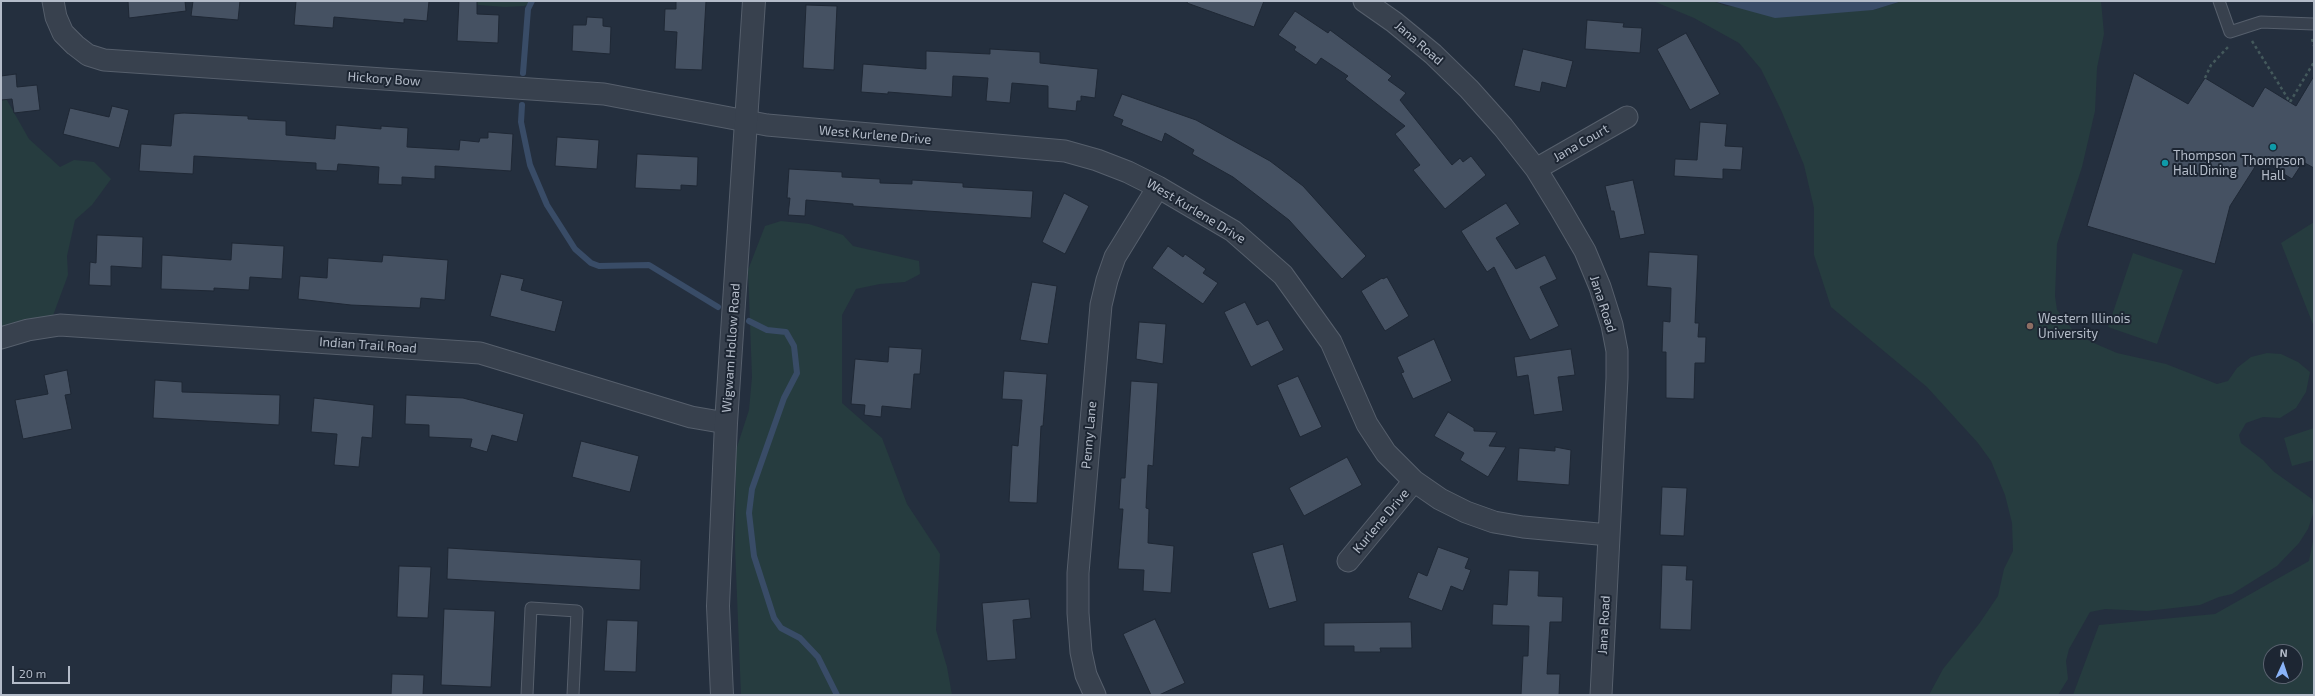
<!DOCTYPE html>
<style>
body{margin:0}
#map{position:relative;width:2315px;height:696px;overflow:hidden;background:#242f3e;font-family:"Exo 2",sans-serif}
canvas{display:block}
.frame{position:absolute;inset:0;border:2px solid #b4bcc9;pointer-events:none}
.north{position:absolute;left:2263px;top:644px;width:40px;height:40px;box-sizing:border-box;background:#1d2633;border:1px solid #59626f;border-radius:50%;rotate:3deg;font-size:11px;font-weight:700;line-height:16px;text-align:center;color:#b4bcc9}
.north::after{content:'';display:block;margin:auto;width:14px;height:18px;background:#8ab4f8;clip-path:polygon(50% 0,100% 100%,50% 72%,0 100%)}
.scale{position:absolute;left:12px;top:666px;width:58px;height:18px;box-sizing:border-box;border:2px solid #b4bcc9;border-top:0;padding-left:5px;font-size:12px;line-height:14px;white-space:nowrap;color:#b4bcc9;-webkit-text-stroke:3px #1d2633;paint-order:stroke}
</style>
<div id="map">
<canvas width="2315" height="696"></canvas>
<div class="frame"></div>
<div class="north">N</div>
<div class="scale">20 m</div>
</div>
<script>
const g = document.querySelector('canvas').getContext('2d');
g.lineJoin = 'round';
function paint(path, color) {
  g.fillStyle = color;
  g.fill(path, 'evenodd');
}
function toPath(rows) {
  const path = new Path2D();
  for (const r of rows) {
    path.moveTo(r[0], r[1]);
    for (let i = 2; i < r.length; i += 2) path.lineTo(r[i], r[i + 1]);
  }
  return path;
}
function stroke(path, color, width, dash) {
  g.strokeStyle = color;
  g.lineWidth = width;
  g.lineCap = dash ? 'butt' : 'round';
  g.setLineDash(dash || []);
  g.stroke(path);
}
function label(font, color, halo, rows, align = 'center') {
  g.font = font + ' "Exo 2",sans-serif';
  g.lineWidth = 4;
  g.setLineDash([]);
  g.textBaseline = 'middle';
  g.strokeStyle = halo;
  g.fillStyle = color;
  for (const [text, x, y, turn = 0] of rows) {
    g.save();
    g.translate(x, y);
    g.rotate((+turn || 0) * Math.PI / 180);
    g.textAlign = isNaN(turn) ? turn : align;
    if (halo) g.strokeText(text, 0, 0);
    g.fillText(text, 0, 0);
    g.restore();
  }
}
const green = toPath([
 [460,1,538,1,524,6,505,7,479,5],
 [1653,1,1713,1,1726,6,1873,10,1902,1,2101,1,2104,34,2097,68,2095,111,2082,167,2057,244,2055,296,2057,310,2076,334,2096,344,2117,353,2166,364,2217,384,2228,381,2237,368,2251,357,2267,353,2281,354,2298,362,2310,372,2306,392,2296,408,2280,418,2263,417,2246,423,2239,435,2241,443,2263,460,2273,471,2312,499,2314,511,2308,529,2299,543,2277,566,2232,594,2219,597,2200,605,2147,611,2105,609,2090,612,2069,649,2066,661,2068,679,2058,695,1929,695,1943,669,1979,624,1998,596,2004,569,2013,551,2012,523,2005,495,1991,461,1978,443,1927,387,1831,307,1814,255,1814,208,1804,165,1781,110,1761,69,1739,43,1694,18],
 [4,95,29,139,60,167,74,160,94,162,111,179,92,205,75,220,67,256,68,275,48,329,1,337,1,97],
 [781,221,809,224,843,235,853,246,919,261,920,274,905,282,880,284,856,289,842,315,842,403,882,438,907,504,940,554,936,630,947,667,952,695,741,695,735,547,736,450,749,410,752,377,748,270,765,226],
 [2314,222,2314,327,2281,243],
 [2133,253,2183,270,2157,344,2108,327],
 [2314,428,2314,460,2292,466,2284,438],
 [2314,536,2314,695,2073,695,2099,625,2215,614,2309,561],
 [2271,652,2295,652,2295,676,2271,676]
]);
const water = toPath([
 [1713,1,1902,1,1873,10,1775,18]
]);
const stream = toPath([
 [523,73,528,9,532,1],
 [522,105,521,122,530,165,547,205,575,249,591,263,599,266,649,265,718,307],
 [749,321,767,330,786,332,794,346,797,373,784,398,752,489,749,513,754,556,774,618,781,628,800,638,818,657,837,695]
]);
const building = toPath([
 [128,1,185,1,186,11,129,18,128,1],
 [193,1,240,1,238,20,191,16,193,1],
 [296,1,429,1,427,21,404,19,404,23,334,17,333,28,294,25,296,1],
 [459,1,477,1,477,14,499,15,498,43,457,41,459,1],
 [676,1,706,1,702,70,675,69,677,32,664,31,665,9,676,9,676,1],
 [1188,1,1264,1,1254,27,1187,3,1188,1],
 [806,5,837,6,834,70,803,68,806,5],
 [1295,11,1328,33,1330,30,1392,76,1388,80,1406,93,1400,100,1452,165,1460,158,1463,162,1471,156,1486,175,1445,209,1413,170,1420,165,1395,134,1405,126,1345,79,1348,76,1321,58,1316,65,1294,50,1296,47,1278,35,1295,11],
 [587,17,603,18,603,26,611,27,610,54,572,51,573,25,586,25,587,17],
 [1587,20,1624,23,1623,27,1642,28,1640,53,1585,49,1587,20],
 [1686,33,1720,94,1690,110,1657,49,1686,33],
 [990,49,1040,52,1040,63,1098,69,1095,98,1081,96,1081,101,1077,101,1076,111,1048,108,1048,86,1012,83,1010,103,986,101,988,78,953,76,952,97,888,92,888,94,861,92,863,64,926,69,926,51,990,54,990,49],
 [1523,49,1573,61,1566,88,1542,82,1540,92,1514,86,1523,49],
 [2134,73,2188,104,2205,78,2253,107,2265,87,2296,106,2314,76,2314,168,2303,162,2292,179,2260,159,2230,206,2215,264,2087,226,2134,73],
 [16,74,17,87,37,85,40,110,14,113,12,99,1,100,1,76,16,74],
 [1122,94,1196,120,1270,161,1303,186,1366,256,1342,279,1289,220,1233,177,1192,154,1194,150,1165,133,1162,142,1121,125,1123,120,1113,116,1122,94],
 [112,106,129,110,119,148,63,134,70,108,109,117,112,106],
 [183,113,248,116,248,119,286,121,286,135,335,139,336,125,381,129,381,126,408,128,407,147,459,150,460,140,479,142,480,138,488,138,488,132,513,134,511,171,435,166,435,179,402,177,402,185,378,184,379,167,338,164,337,171,316,170,316,163,194,156,193,174,139,171,141,144,171,146,174,114,183,113],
 [1700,122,1727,124,1725,146,1743,147,1741,170,1723,169,1723,179,1674,176,1675,159,1697,160,1700,122],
 [557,137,599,140,597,169,555,166,557,137],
 [637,154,698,157,697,186,681,185,681,190,635,188,637,154],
 [789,169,842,172,842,177,880,179,880,183,912,184,912,180,963,183,963,187,1033,191,1031,218,853,206,853,204,806,200,805,216,788,215,790,198,787,198,789,169],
 [1633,180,1645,234,1620,239,1614,211,1611,211,1605,186,1633,180],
 [1064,193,1089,206,1065,254,1042,242,1064,193],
 [1506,203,1520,224,1496,238,1516,269,1545,255,1557,279,1540,287,1559,326,1530,340,1494,267,1487,272,1461,231,1506,203],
 [97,235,143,237,142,268,111,266,111,286,89,285,90,262,96,263,97,235],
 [232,243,284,246,282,279,250,277,249,290,214,288,214,291,161,289,162,255,231,260,232,243],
 [1168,246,1183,257,1185,254,1206,269,1203,273,1218,283,1203,304,1152,268,1168,246],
 [1649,252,1698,255,1695,323,1699,323,1698,337,1706,337,1705,363,1695,363,1694,399,1666,398,1666,352,1662,352,1663,321,1670,322,1671,288,1647,286,1649,252],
 [383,255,448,260,445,300,421,298,420,308,351,305,298,299,300,276,327,278,328,258,382,262,383,255],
 [501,274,524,279,521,290,563,301,555,332,490,316,501,274],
 [1387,277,1409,316,1385,331,1361,291,1382,278,1383,279,1387,277],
 [1032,282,1057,286,1048,344,1020,340,1032,282],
 [1245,302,1257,325,1268,320,1284,350,1251,367,1224,312,1245,302],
 [1139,322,1166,324,1163,364,1136,359,1139,322],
 [1434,339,1452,381,1413,399,1401,373,1404,372,1397,357,1434,339],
 [889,347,922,349,920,374,914,374,911,409,882,406,881,417,864,415,865,405,851,404,855,359,888,362,889,347],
 [1571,349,1575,375,1558,377,1563,411,1534,415,1528,375,1517,377,1514,357,1571,349],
 [67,370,71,394,65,395,72,429,23,439,15,400,48,394,44,375,67,370],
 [1004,371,1047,374,1043,426,1041,426,1037,503,1009,502,1012,445,1018,446,1022,400,1002,399,1004,371],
 [1298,376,1322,427,1300,437,1277,385,1298,376],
 [155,380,182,382,182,392,280,395,279,425,153,418,155,380],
 [1131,381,1158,383,1153,466,1148,465,1146,508,1149,509,1148,543,1174,546,1171,593,1143,591,1144,570,1118,569,1123,509,1119,509,1121,478,1125,478,1131,381],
 [406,395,463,398,524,414,517,442,492,435,487,452,470,447,472,439,429,437,429,425,405,424,406,395],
 [314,398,374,405,372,438,362,437,359,467,334,465,337,434,311,432,314,398],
 [1448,412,1474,428,1474,431,1497,432,1489,446,1506,447,1488,477,1460,460,1464,453,1434,436,1448,412],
 [581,441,639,456,630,492,572,477,581,441],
 [1555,447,1571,450,1569,485,1517,481,1519,448,1555,451,1555,447],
 [1347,457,1362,485,1304,516,1289,488,1347,457],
 [1662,487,1687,488,1684,536,1660,535,1662,487],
 [1283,544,1297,601,1269,609,1252,553,1283,544],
 [1438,547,1469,558,1465,568,1471,570,1463,591,1451,586,1442,611,1408,598,1418,572,1427,576,1438,547],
 [448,548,641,560,640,590,447,579,448,548],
 [1662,565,1687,566,1686,580,1693,580,1691,630,1660,629,1662,565],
 [399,566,431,567,428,618,397,617,399,566],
 [1509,570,1539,571,1538,596,1563,597,1562,622,1550,622,1547,674,1560,674,1559,695,1521,695,1523,656,1528,656,1529,626,1492,625,1493,604,1507,605,1509,570],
 [1029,599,1031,618,1013,620,1016,659,987,661,982,603,1029,599],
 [444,609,495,611,491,687,441,685,444,609],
 [1155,619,1185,683,1159,695,1151,695,1123,634,1155,619],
 [607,620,638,621,636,672,604,671,607,620],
 [1411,622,1412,648,1380,648,1381,652,1354,652,1354,646,1324,646,1324,623,1411,622],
 [392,674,424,675,423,695,391,695,392,674]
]);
const path = toPath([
 [2312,39,2314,46],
 [2252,41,2290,102,2314,62],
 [2205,78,2211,65,2228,47]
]);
const service = toPath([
 [2219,1,2230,32,2261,22,2314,24],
 [527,695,531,608,577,611,573,695]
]);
const minor = toPath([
 [53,1,56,17,63,33,75,45,88,55,104,60,604,94,767,125,1065,151,1097,160,1128,172,1158,187,1233,231,1283,275,1331,342,1367,424,1386,453,1414,481,1440,499,1466,512,1494,522,1523,527,1609,535],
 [1364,1,1394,22,1433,54,1469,89,1503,127,1536,169,1560,208,1585,251,1600,287,1612,325,1617,351,1617,378,1601,695],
 [1536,169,1627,117],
 [1,338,28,330,60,325,480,353,691,417,726,423],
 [1348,561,1414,481],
 [1095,695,1086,675,1081,652,1078,613,1078,573,1101,305,1107,280,1115,257,1158,187]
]);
const tertiary = toPath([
 [722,695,718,606,726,423,754,1]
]);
const markers = [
 [2273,147,4,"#0f9aa8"],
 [2165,163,4,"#0f9aa8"],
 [2030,326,4,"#8d6e63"]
];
const streetNames = [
 ["Jana Road",1419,43,41],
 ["Hickory Bow",384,79,4],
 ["West Kurlene Drive",875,135,5],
 ["Jana Court",1581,143,-30],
 ["West Kurlene Drive",1196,211,31],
 ["Jana Road",1603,304,72],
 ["Indian Trail Road",368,345,4],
 ["Wigwam Hollow Road",731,348,-86],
 ["Penny Lane",1089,435,-85],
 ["Kurlene Drive",1381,521,-50],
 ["Jana Road",1604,625,-87]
];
const poiNames = [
 ["Thompson",2173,156],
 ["Hall Dining",2173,171],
 ["Thompson",2273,161,"center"],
 ["Hall",2273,176,"center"],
 ["Western Illinois",2038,319],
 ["University",2038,334]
];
paint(green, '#263c3f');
paint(water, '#394c67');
stroke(stream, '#394c67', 6);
paint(building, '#455162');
stroke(building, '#1f2835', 1);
stroke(service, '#565f6c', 13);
stroke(minor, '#565f6c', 23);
stroke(tertiary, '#565f6c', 24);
stroke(path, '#44595c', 2.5, [3, 3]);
stroke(service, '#38414e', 11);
stroke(minor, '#38414e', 21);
stroke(tertiary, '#38414e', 22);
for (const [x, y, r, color] of markers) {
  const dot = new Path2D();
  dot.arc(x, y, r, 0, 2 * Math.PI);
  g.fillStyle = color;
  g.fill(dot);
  stroke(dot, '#1d2633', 1.5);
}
label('13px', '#b4bcc9', '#1d2633', streetNames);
label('13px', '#b4bcc9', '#1d2633', poiNames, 'left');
</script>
